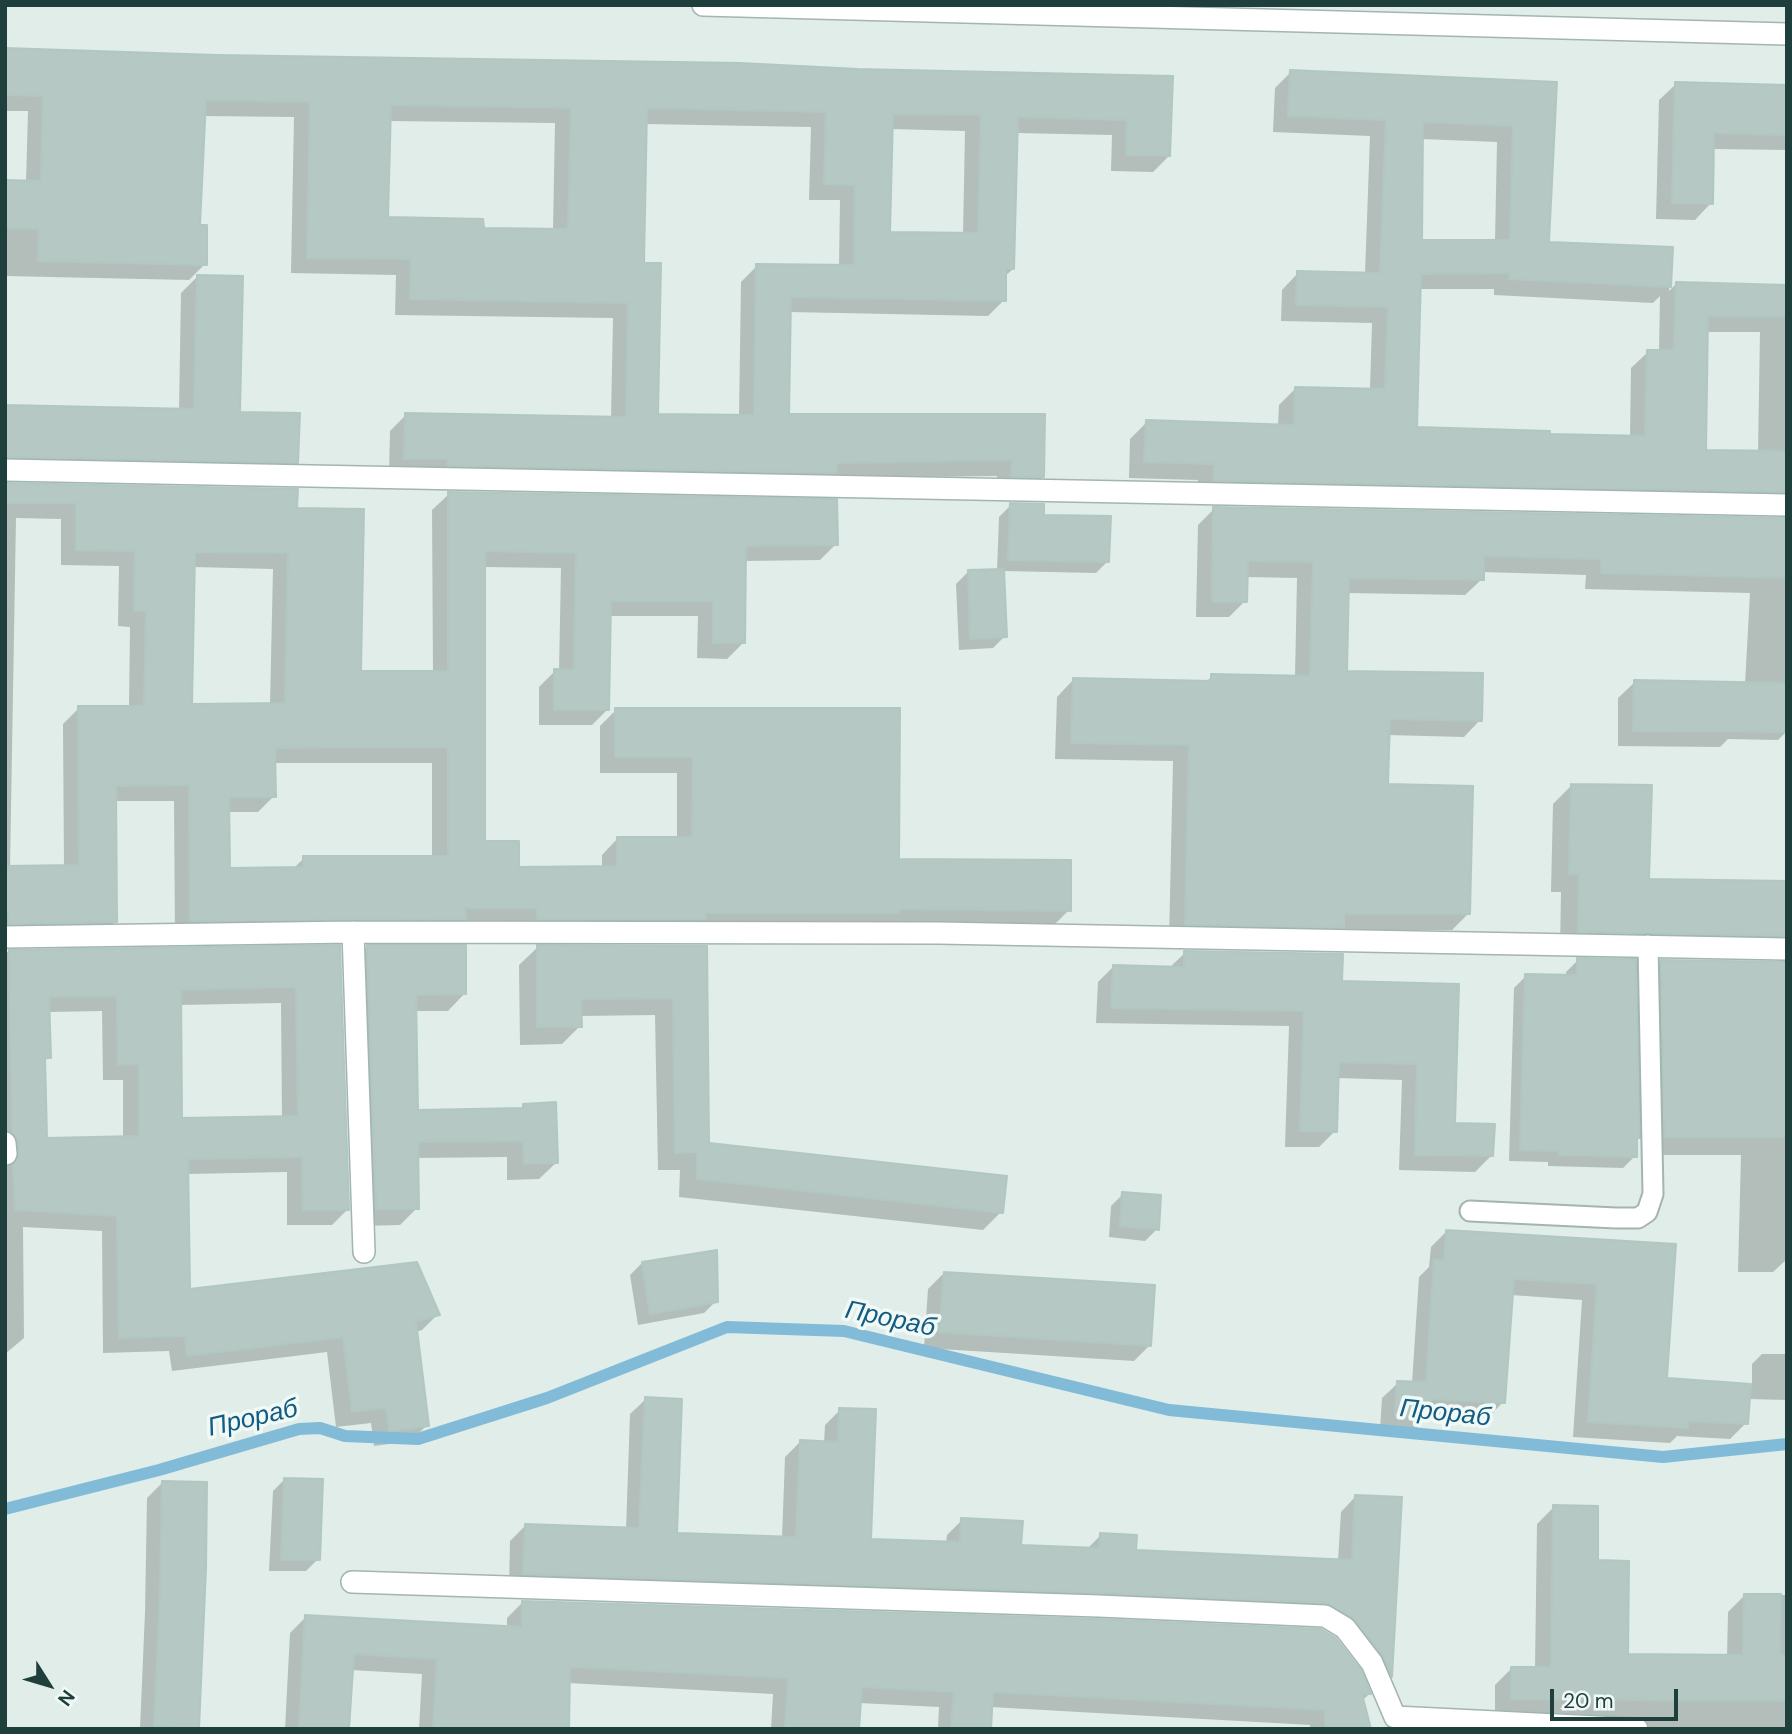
<!DOCTYPE html>
<meta charset="utf-8">
<style>
body{margin:0}
#map{position:relative;width:1792px;height:1734px;overflow:hidden;background:#e0ede9;font-family:"DM Sans",sans-serif}
canvas{display:block}
.frame{position:absolute;inset:0;border:7px solid #1e3f3c;pointer-events:none}
.north{position:absolute;left:14px;top:1650px;width:70px;height:70px;-webkit-text-stroke:5px #f1f9f6;paint-order:stroke;rotate:127deg;font-size:19px;font-weight:700;line-height:28px;text-align:center;color:#1e3f3c}
.north::after{content:'';display:block;margin:auto;width:24px;height:32px;background:#1e3f3c;clip-path:polygon(50% 0,100% 100%,50% 72%,0 100%)}
.scale{position:absolute;left:1550px;top:1689px;width:128px;height:32px;box-sizing:border-box;border:4px solid #1e3f3c;border-top:0;padding-left:9px;font-size:21px;line-height:24px;white-space:nowrap;color:#1e3f3c;-webkit-text-stroke:5px #f1f9f6;paint-order:stroke}
</style>
<div id="map">
<canvas width="1792" height="1734"></canvas>
<div class="frame"></div>
<div class="north">N</div>
<div class="scale">20 m</div>
</div>
<script>
const g = document.querySelector('canvas').getContext('2d');
g.lineJoin = 'round';
function paint(path, color) {
  g.fillStyle = color;
  g.fill(path, 'evenodd');
}
function toPath(rows) {
  const path = new Path2D();
  for (const r of rows) {
    path.moveTo(r[0], r[1]);
    for (let i = 2; i < r.length; i += 2) path.lineTo(r[i], r[i + 1]);
  }
  return path;
}
function stroke(path, color, width, dash) {
  g.strokeStyle = color;
  g.lineWidth = width;
  g.lineCap = dash ? 'butt' : 'round';
  g.setLineDash(dash || []);
  g.stroke(path);
}
function label(font, color, halo, rows, align = 'center') {
  g.font = font + ' "DM Sans",sans-serif';
  g.lineWidth = 7;
  g.setLineDash([]);
  g.textBaseline = 'middle';
  g.strokeStyle = halo;
  g.fillStyle = color;
  for (const [text, x, y, turn = 0] of rows) {
    g.save();
    g.translate(x, y);
    g.rotate((+turn || 0) * Math.PI / 180);
    g.textAlign = isNaN(turn) ? turn : align;
    if (halo) g.strokeText(text, 0, 0);
    g.fillText(text, 0, 0);
    g.restore();
  }
}
const shadow = toPath([
 [5,50,1171,78,1169,156,1153,172,1111,171,1112,135,1016,133,1013,269,1004,277,1004,300,988,316,789,312,787,416,1043,416,1043,477,1027,493,996,492,997,476,830,478,389,474,390,431,406,415,611,418,613,318,395,315,396,275,291,273,294,117,203,116,198,226,205,264,189,280,5,276,5,182,26,183,28,111,5,111],
 [388,121,555,123,553,230,482,229,386,219],
 [645,124,811,127,809,200,840,200,839,266,757,266,741,282,739,417,657,415,642,265],
 [891,129,965,131,963,235,888,233],
 [1291,72,1555,83,1547,243,1671,249,1669,291,1676,284,1787,286,1787,731,1778,740,1728,739,1720,747,1618,746,1618,698,1635,682,1745,684,1750,593,1585,589,1586,575,1482,572,1482,579,1465,595,1347,593,1345,673,1480,720,1464,737,1387,735,1386,786,1468,914,1452,930,1339,930,1326,943,1169,940,1173,761,1055,759,1057,697,1073,680,1205,683,1212,676,1295,677,1297,578,1246,577,1245,601,1229,617,1196,617,1198,525,1214,509,1783,520,1778,510,1198,496,1198,480,1129,478,1130,439,1147,422,1278,426,1279,405,1295,389,1370,390,1372,323,1281,321,1282,290,1298,273,1365,274,1370,136,1273,132,1275,88],
 [1421,139,1497,142,1495,241,1420,242],
 [1419,289,1494,289,1494,295,1653,303,1660,296,1659,352,1648,352,1631,368,1630,437,1548,436,1415,429],
 [1706,332,1760,332,1758,453,1705,452],
 [1676,84,1787,87,1787,150,1712,149,1711,203,1695,220,1656,219,1659,100],
 [197,277,238,414,297,462,281,478,5,473,5,407,179,410,181,293],
 [5,485,295,509,359,673,433,673,432,510,449,494,836,544,820,560,744,561,743,643,727,659,697,658,698,616,609,616,608,709,592,725,539,725,539,687,555,671,559,671,561,568,483,567,483,843,518,869,602,868,602,855,618,838,677,838,677,773,600,773,600,726,616,710,898,861,1069,910,1053,926,175,937,174,801,114,801,115,922,99,938,5,939],
 [16,518,61,519,61,565,119,566,118,626,130,627,129,708,79,708,63,724,64,867,10,868],
 [193,567,273,569,270,705,190,705],
 [274,763,432,763,432,857,304,858,293,869,228,870,228,812,258,812,274,796],
 [1011,505,1042,516,1108,561,1096,573,1003,571,1005,636,993,648,959,650,956,584,968,572,997,571,999,517],
 [1572,785,1648,880,1787,888,1787,1259,1773,1272,1738,1272,1741,1155,1646,1155,1643,980,1661,962,1782,964,1776,956,1560,950,1561,892,1551,892,1553,804],
 [339,947,348,1209,332,1225,287,1225,287,1172,187,1174,188,1291,438,1314,422,1330,416,1332,427,1425,411,1441,374,1446,371,1423,336,1427,327,1352,172,1371,169,1351,103,1353,102,1231,23,1227,24,1338,5,1354,5,952],
 [281,1003,282,1118,180,1119,179,1005],
 [102,1011,103,1080,123,1080,123,1138,45,1140,44,1062,49,1057,48,1012],
 [367,947,465,993,448,1011,415,1011,416,1112,519,1110,523,1106,557,1162,539,1179,507,1180,507,1157,416,1158,417,1208,400,1225,359,1226,350,964],
 [538,947,705,947,707,1144,1001,1212,983,1230,679,1197,680,1170,658,1170,655,1015,580,1016,580,1026,562,1044,520,1045,519,965],
 [1185,953,1340,983,1457,986,1453,1125,1491,1156,1475,1172,1399,1170,1402,1080,1337,1078,1335,1131,1319,1147,1285,1147,1289,1026,1096,1023,1098,982,1114,966,1169,968],
 [1578,960,1635,1139,1635,1156,1623,1168,1548,1166,1548,1162,1509,1161,1514,988,1526,976,1566,977,1566,972],
 [1123,1194,1157,1229,1145,1241,1109,1237,1111,1206],
 [1447,1231,1674,1246,1666,1380,1752,1385,1752,1364,1762,1354,1787,1354,1787,1400,1748,1399,1746,1423,1730,1439,1677,1436,1670,1443,1573,1437,1582,1300,1511,1295,1503,1402,1488,1418,1429,1415,1413,1432,1380,1430,1382,1398,1398,1383,1412,1383,1419,1277,1429,1267,1431,1247],
 [642,1263,716,1301,704,1313,638,1325,630,1275],
 [944,1273,1150,1345,1134,1361,924,1348,928,1289],
 [646,1399,675,1534,782,1538,785,1457,800,1442,824,1443,825,1425,840,1410,869,1540,946,1543,947,1535,962,1520,1020,1546,1086,1550,1101,1535,1134,1551,1338,1561,1341,1512,1356,1496,1400,1498,1391,1676,1377,1690,1368,1671,1340,1634,1311,1617,509,1589,510,1541,525,1526,626,1530,630,1414],
 [285,1479,318,1559,306,1571,269,1571,273,1491],
 [162,1483,197,1729,140,1729,145,1612,147,1498],
 [1554,1507,1596,1562,1626,1656,1727,1657,1728,1612,1745,1595,1787,1595,1787,1729,1555,1729,1495,1726,1495,1685,1512,1668,1535,1668,1537,1524],
 [523,1602,1369,1694,1362,1701,1369,1729,1310,1729,1310,1725,990,1707,989,1729,938,1729,939,1707,859,1703,858,1729,771,1729,773,1694,568,1683,567,1729,419,1729,422,1674,351,1670,348,1729,285,1729,290,1633,306,1617,507,1628,507,1618]
]);
const stream = toPath([
 [5,1509,159,1470,299,1429,320,1428,345,1436,418,1439,547,1398,727,1327,844,1331,1169,1410,1663,1457,1787,1444]
]);
const building = toPath([
 [5,48,216,55,740,63,858,69,1173,76,1170,156,1126,155,1127,120,1018,117,1014,269,1006,269,1006,301,791,297,789,414,1045,414,1044,477,1011,477,1012,460,837,463,837,473,448,466,448,459,404,459,405,413,626,417,628,303,410,299,411,259,307,258,310,102,206,100,200,225,207,225,207,265,38,261,39,229,5,228,5,180,41,181,43,96,5,95,5,48],
 [391,105,571,108,568,229,484,228,483,219,388,217,391,105],
 [647,108,826,112,824,184,855,185,854,265,756,264,754,415,658,414,661,263,644,263,647,108],
 [893,114,981,115,978,233,890,232,893,114],
 [1290,70,1557,82,1549,242,1673,247,1671,287,1509,279,1510,273,1421,274,1417,427,1550,431,1550,434,1645,436,1647,350,1674,350,1676,282,1787,285,1787,317,1708,316,1706,450,1787,451,1787,492,1214,481,1214,464,1144,462,1146,420,1294,425,1295,387,1385,389,1388,307,1296,305,1297,271,1380,273,1386,120,1288,116,1290,70],
 [1423,122,1513,126,1510,240,1422,240,1423,122],
 [1675,82,1787,85,1787,135,1714,133,1713,204,1672,203,1675,82],
 [197,275,243,276,240,412,300,413,298,463,5,457,5,405,194,409,197,275],
 [5,483,298,489,297,508,364,509,361,671,448,671,448,492,837,499,838,545,746,546,745,643,713,643,713,601,611,601,609,710,554,710,554,669,574,670,576,553,485,551,485,841,519,841,519,867,617,866,617,837,692,837,693,757,615,757,615,708,900,708,899,859,1071,860,1071,911,899,909,899,913,706,913,706,919,537,919,537,908,465,908,466,919,190,921,189,785,116,786,117,922,9,924,9,913,5,913,5,866,79,865,78,706,144,706,146,611,134,611,135,551,76,550,76,503,5,503,5,483],
 [195,552,288,553,285,703,192,704,195,552],
 [448,747,448,856,303,856,303,867,230,868,229,797,276,797,275,748,448,747],
 [1010,503,1044,504,1044,515,1111,516,1109,562,1008,560,1010,503],
 [1213,507,1787,518,1787,578,1601,573,1601,559,1484,556,1484,580,1349,578,1347,671,1483,673,1482,721,1390,719,1388,784,1473,786,1470,914,1344,914,1344,928,1185,925,1189,745,1071,743,1073,678,1211,681,1211,674,1310,676,1313,562,1248,561,1247,602,1212,602,1213,507],
 [1004,569,1007,637,970,639,968,570,1004,569],
 [1634,680,1787,683,1787,732,1633,731,1634,680],
 [1571,784,1652,785,1649,879,1787,881,1787,936,1578,932,1579,874,1569,874,1571,784],
 [340,945,349,1210,303,1210,302,1157,188,1159,190,1289,417,1262,440,1315,416,1321,429,1426,389,1431,386,1408,352,1412,343,1337,187,1356,185,1336,119,1338,117,1216,15,1210,13,1165,18,1160,19,1153,18,1141,12,1132,9,950,340,945],
 [296,987,298,1116,182,1118,181,990,296,987],
 [117,996,118,1065,139,1064,139,1136,47,1138,45,1058,51,1058,49,997,117,996],
 [367,945,466,945,466,994,416,995,418,1110,523,1108,523,1104,556,1102,558,1163,524,1164,523,1141,418,1142,419,1209,376,1209,367,945],
 [537,945,707,946,709,1143,1007,1176,1003,1213,697,1179,697,1152,675,1153,673,998,581,999,582,1027,537,1027,537,945],
 [1184,951,1343,954,1342,981,1459,984,1455,1123,1495,1124,1493,1156,1415,1155,1417,1064,1339,1062,1337,1132,1300,1131,1304,1011,1111,1008,1113,965,1184,967,1184,951],
 [1577,958,1636,959,1640,1138,1637,1138,1637,1157,1559,1155,1559,1151,1520,1150,1525,974,1577,975,1577,958],
 [1661,960,1787,962,1787,1137,1664,1137,1661,960],
 [1122,1192,1161,1195,1159,1230,1120,1226,1122,1192],
 [1446,1230,1676,1244,1667,1378,1751,1384,1748,1424,1688,1421,1688,1428,1588,1422,1597,1284,1514,1279,1505,1403,1431,1399,1431,1417,1395,1415,1397,1381,1426,1382,1434,1260,1444,1260,1446,1230],
 [717,1250,718,1302,650,1314,642,1262,717,1250],
 [944,1272,1155,1285,1151,1346,939,1332,944,1272],
 [645,1397,682,1399,677,1533,796,1537,800,1440,838,1442,839,1408,876,1409,871,1539,960,1542,961,1518,1023,1521,1021,1545,1099,1548,1100,1533,1137,1535,1136,1550,1352,1560,1355,1495,1402,1497,1392,1677,1383,1655,1355,1620,1326,1603,1100,1593,523,1574,525,1524,639,1528,645,1397],
 [284,1478,323,1479,320,1560,281,1560,284,1478],
 [162,1481,207,1482,206,1568,199,1729,154,1726,160,1596,162,1481],
 [1553,1505,1598,1506,1598,1560,1629,1561,1628,1654,1743,1655,1744,1594,1781,1594,1780,1655,1787,1655,1787,1701,1511,1699,1511,1667,1551,1667,1553,1505],
 [522,1601,1098,1619,1321,1629,1336,1638,1361,1670,1371,1694,1362,1694,1371,1729,1325,1729,1325,1710,993,1692,991,1729,951,1729,954,1692,862,1687,859,1729,785,1729,788,1678,570,1667,569,1729,433,1729,437,1659,354,1654,349,1729,299,1729,305,1615,522,1627,522,1601]
]);
const service = toPath([
 [1470,1211,1616,1218,1638,1218,1647,1212,1653,1194,1648,945]
]);
const minor = toPath([
 [703,5,1787,34],
 [5,470,1787,505],
 [353,932,364,1252],
 [5,937,353,932,939,933,1787,949],
 [5,1143,6,1154],
 [352,1582,1099,1606,1325,1616,1345,1628,1372,1663,1395,1717,1637,1729]
]);
const waterNames = [
 ["Прораб",890,1320,12],
 ["Прораб",1445,1414,6],
 ["Прораб",253,1419,-13]
];
paint(shadow, '#0003');
stroke(stream, '#81bbd8', 12);
paint(building, '#b5c8c3');
stroke(building, '#b1c7c2', 2);
stroke(service, '#a2b5b2', 23);
stroke(minor, '#a2b5b2', 24);
stroke(service, '#fff', 19);
stroke(minor, '#fff', 21);
label('italic 26px', '#125b82', '#f1f9f6', waterNames);
</script>
